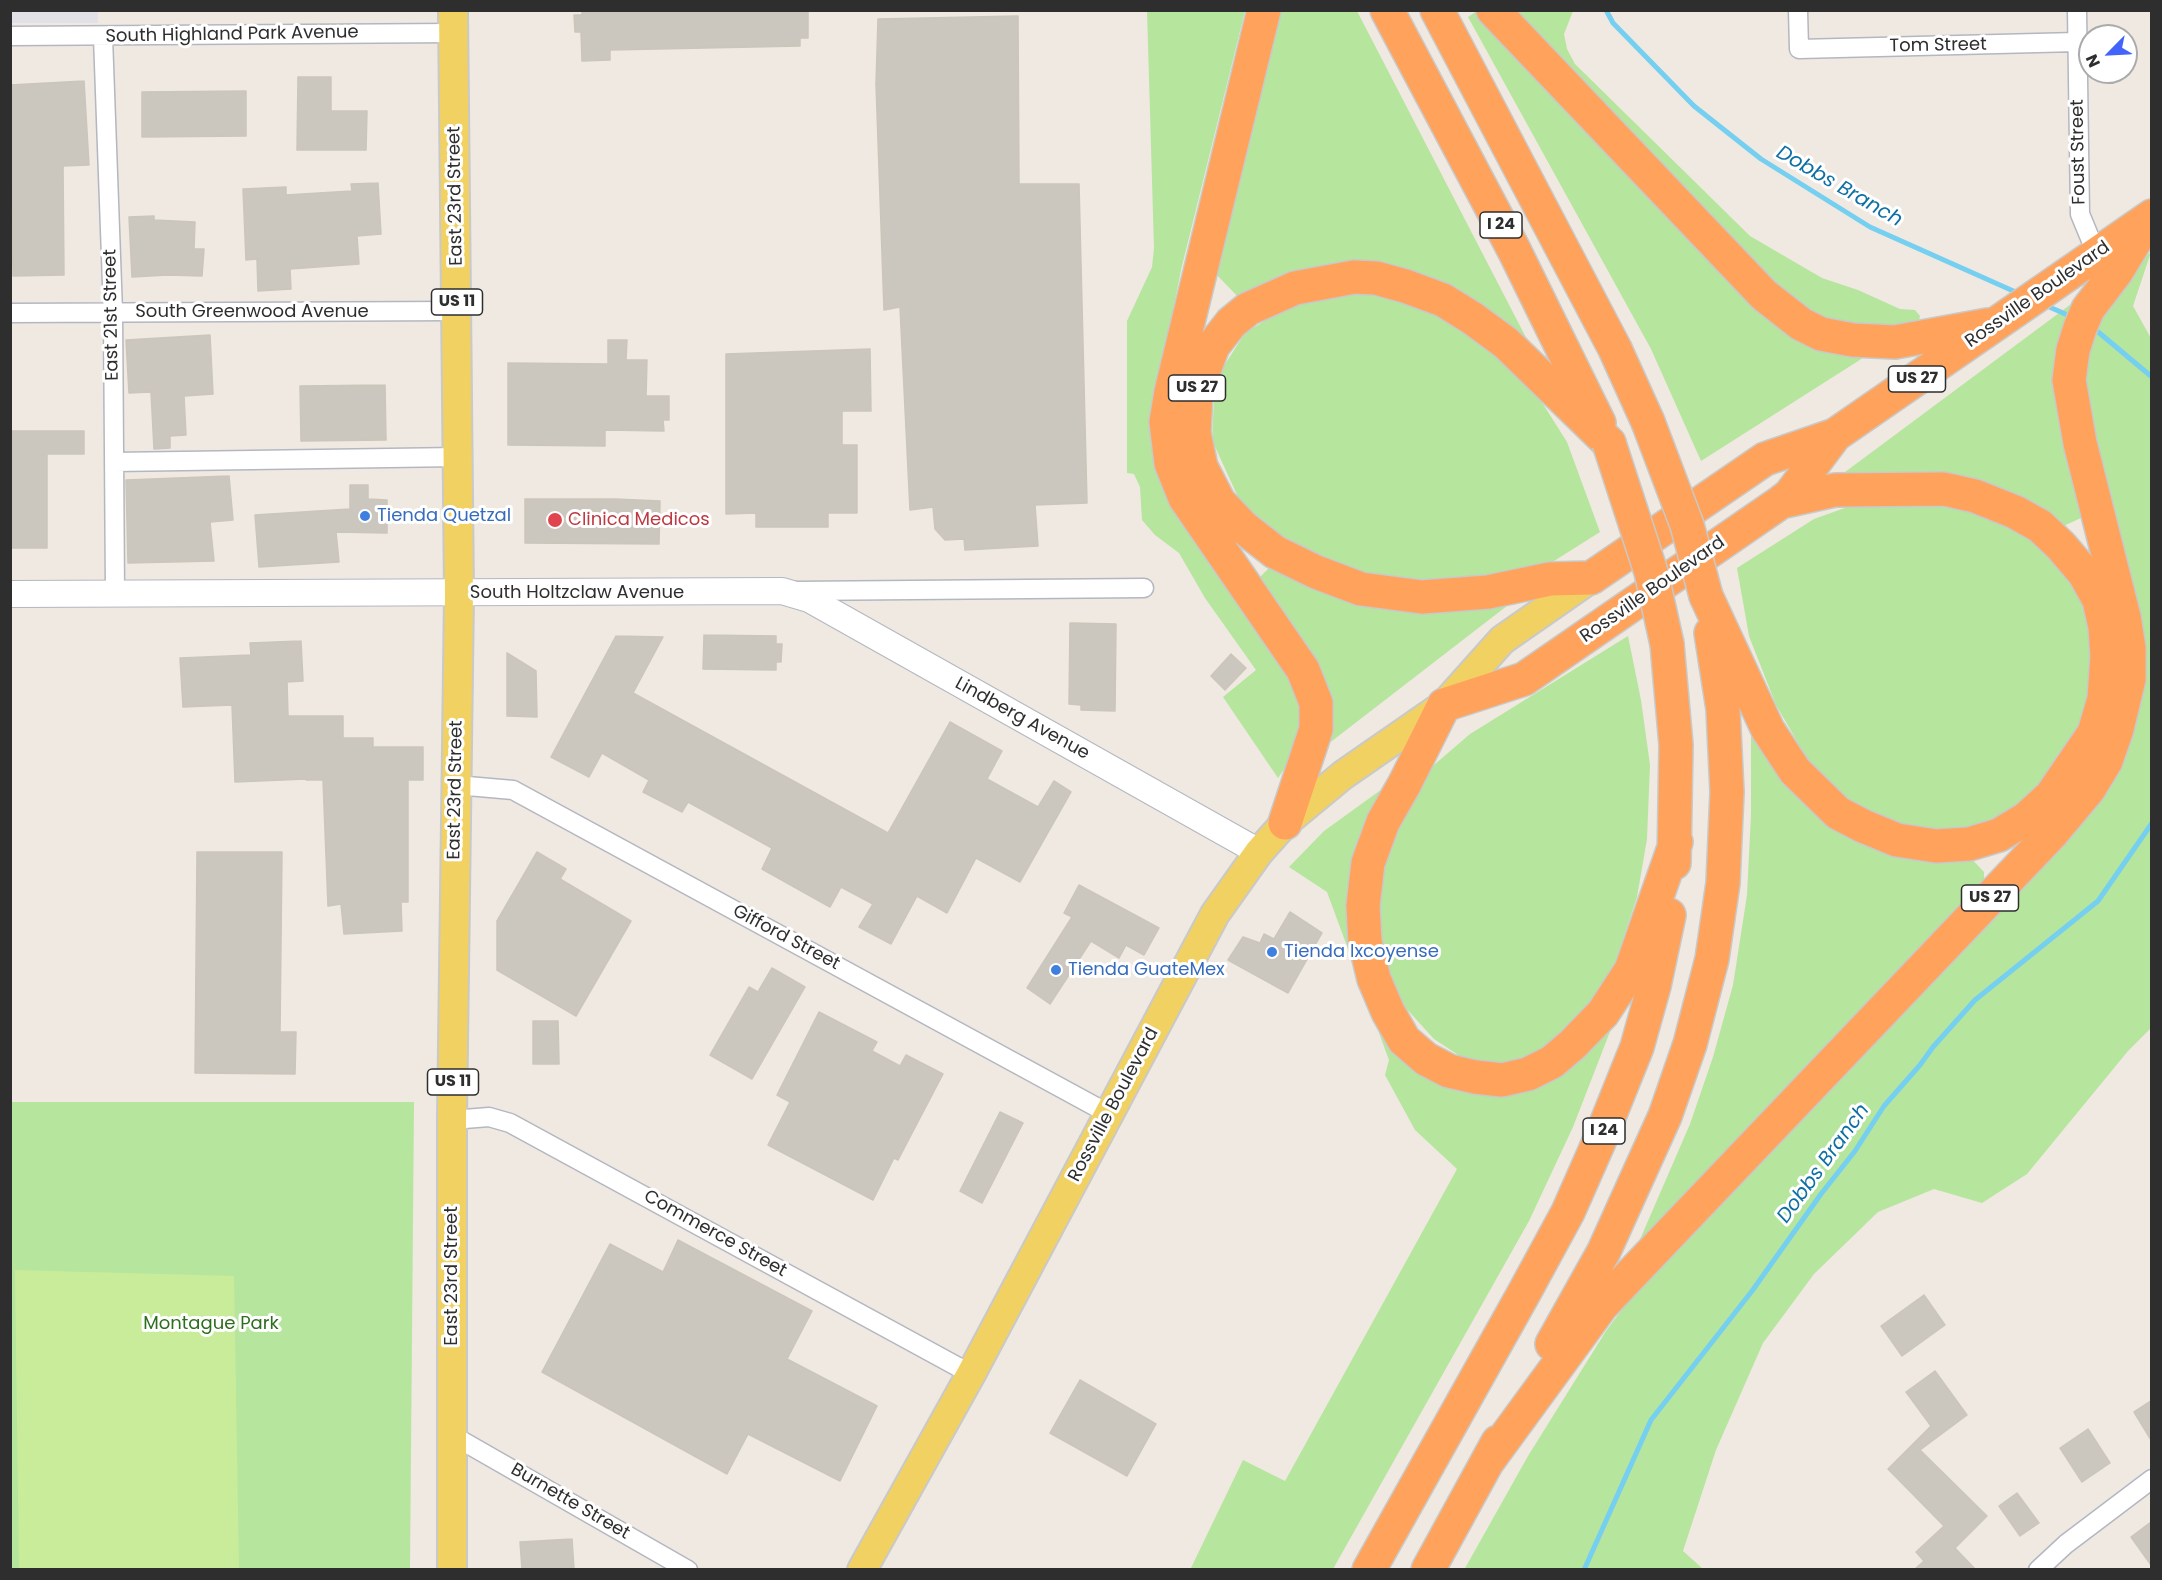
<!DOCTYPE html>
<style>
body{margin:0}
#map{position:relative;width:2162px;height:1580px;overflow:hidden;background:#efe9e1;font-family:Poppins,sans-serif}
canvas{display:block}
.frame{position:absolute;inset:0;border:12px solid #2e2e2e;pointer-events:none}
.north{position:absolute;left:2078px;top:24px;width:60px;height:60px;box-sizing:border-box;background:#fff;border:2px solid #ababab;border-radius:50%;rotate:246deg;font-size:16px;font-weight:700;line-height:24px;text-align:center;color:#2e2e2e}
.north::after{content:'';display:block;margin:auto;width:21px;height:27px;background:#4264fb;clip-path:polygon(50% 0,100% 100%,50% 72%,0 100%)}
</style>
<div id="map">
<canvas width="2162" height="1580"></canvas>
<div class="frame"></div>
<div class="north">N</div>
</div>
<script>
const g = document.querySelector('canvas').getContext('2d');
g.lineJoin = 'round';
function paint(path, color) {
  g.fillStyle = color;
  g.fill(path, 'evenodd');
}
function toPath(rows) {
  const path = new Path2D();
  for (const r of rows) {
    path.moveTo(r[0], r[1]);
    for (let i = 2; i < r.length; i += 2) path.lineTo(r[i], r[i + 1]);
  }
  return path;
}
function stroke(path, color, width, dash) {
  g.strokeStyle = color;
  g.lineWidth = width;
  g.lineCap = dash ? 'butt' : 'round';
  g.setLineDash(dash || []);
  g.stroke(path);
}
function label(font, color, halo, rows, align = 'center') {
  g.font = font + ' Poppins,sans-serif';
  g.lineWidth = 6;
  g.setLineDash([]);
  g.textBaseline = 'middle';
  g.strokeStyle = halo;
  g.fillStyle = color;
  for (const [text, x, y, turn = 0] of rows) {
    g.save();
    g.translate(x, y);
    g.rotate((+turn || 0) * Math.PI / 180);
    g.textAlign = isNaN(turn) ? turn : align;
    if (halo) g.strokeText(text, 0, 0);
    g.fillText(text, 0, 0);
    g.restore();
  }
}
const industrial = toPath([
 [11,10,98,11,98,23,11,23]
]);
const green = toPath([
 [1147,11,1245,11,1181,270,1153,412,1297,696,1301,728,1289,762,1278,778,1223,697,1256,670,1205,598,1179,553,1155,535,1142,520,1140,487,1134,474,1127,473,1127,321,1152,267,1154,248],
 [1273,11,1357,11,1533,351,1426,282,1243,302,1212,270],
 [1477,11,1762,310,1796,341,1823,352,1866,356,1701,461,1651,349,1468,17],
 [1508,11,1573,11,1564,34,1567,49,1575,64,1750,236,1822,278,1858,290,1900,309,1915,310,1920,316,1917,331,1833,327,1766,279],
 [2151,252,2133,306,2152,340,2151,1028,2128,1051,2027,1174,1982,1203,1934,1189,1878,1212,1814,1274,1763,1343,1716,1450,1683,1551,1703,1569,1464,1570,1528,1456,1606,1331,1648,1274,2008,893,2142,694,2144,634,2090,412,2084,373,2086,351,2116,283],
 [2094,287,2072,323,2090,514,2061,527,1837,478],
 [1359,290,1410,299,1467,331,1504,360,1536,393,1567,442,1600,532,1554,561,1480,582,1411,581,1336,567,1283,542,1238,497,1212,440,1215,380,1245,333,1294,303],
 [1916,496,2016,522,2084,595,2096,641,2083,728,2027,802,1992,825,1951,833,1902,826,1850,800,1809,762,1776,705,1749,636,1737,568,1814,519,1867,500],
 [1274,563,1324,587,1525,592,1319,751,1323,678,1304,642,1260,577],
 [1628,636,1641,700,1650,765,1647,839,1637,897,1615,963,1588,1012,1560,1038,1526,1057,1497,1063,1466,1060,1434,1039,1404,1006,1386,969,1378,921,1382,863,1393,834,1427,771,1470,734],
 [1751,729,1807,797,1967,854,1984,872,1984,886,1638,1244,1690,1124,1713,1057,1733,985,1747,895,1751,815],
 [1396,779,1381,807,1374,1003,1477,1091,1611,1029,1573,1127,1529,1221,1333,1569,1190,1570,1243,1460,1285,1481,1457,1169,1415,1130,1385,1075,1389,1060,1327,892,1289,867,1324,831],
 [10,1102,414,1102,410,1569,11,1569]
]);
const pitch = toPath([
 [15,1270,234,1276,239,1569,19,1569]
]);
const stream = toPath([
 [1606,10,1613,23,1694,106,1761,159,1870,227,2020,294],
 [2045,305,2072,317],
 [2091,326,2152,377],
 [1584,1570,1651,1420,1752,1291,1821,1194,1855,1151,1884,1106,1920,1065,1933,1047,1975,1000,2098,901,2152,823]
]);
const building = toPath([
 [582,10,808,10,808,38,800,38,800,46,610,50,610,60,582,61,581,32,575,32,574,15,582,15,582,10],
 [1018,16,1019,184,1079,184,1087,503,1035,505,1038,546,965,550,964,539,945,540,935,529,933,507,910,510,900,307,884,310,876,84,878,19,1018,16],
 [298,77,331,77,331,111,367,111,366,150,297,150,298,77],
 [84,81,89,165,63,166,64,275,13,276,10,85,84,81],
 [246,91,246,136,142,137,142,92,246,91],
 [378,183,381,234,357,236,359,264,290,269,291,289,258,291,257,259,246,260,243,189,286,187,286,195,352,191,351,184,378,183],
 [154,216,154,220,195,222,194,249,204,249,202,276,168,275,132,277,129,217,154,216],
 [210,335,213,394,184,396,186,435,170,436,170,448,154,449,151,392,129,393,126,340,210,335],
 [608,340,627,340,626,360,647,360,646,396,669,396,669,420,663,420,664,431,605,430,605,446,508,445,508,363,608,364,608,340],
 [870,349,871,411,842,411,842,445,857,445,857,513,828,513,828,527,756,527,756,513,726,514,726,354,870,349],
 [385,385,386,440,301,441,300,386,385,385],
 [10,431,84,431,84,454,47,454,47,548,10,548,10,431],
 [229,476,233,520,210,522,214,561,128,563,126,480,229,476],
 [350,485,368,485,368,499,387,500,387,533,336,532,339,562,259,567,255,515,350,509,350,485],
 [525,499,615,499,660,501,659,544,525,543,525,499],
 [1070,623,1116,624,1115,711,1081,710,1081,705,1069,704,1070,623],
 [704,635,776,636,776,644,782,644,781,662,776,662,776,670,703,669,704,635],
 [616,636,663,637,633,693,888,833,950,722,1002,751,987,779,1038,807,1054,781,1071,792,1020,882,976,858,947,913,917,896,891,944,859,927,873,904,841,887,830,907,762,869,772,848,688,802,682,812,643,792,649,780,602,753,589,777,551,757,616,636],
 [301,641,303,681,287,682,288,716,343,716,343,738,373,738,373,747,423,747,423,780,408,780,408,902,401,902,402,931,344,934,341,904,328,906,323,780,306,780,306,779,235,782,232,705,183,707,180,658,251,655,250,643,301,641],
 [507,653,536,671,537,717,507,716,507,653],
 [1231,654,1246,668,1225,690,1211,676,1231,654],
 [197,852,282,852,280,1032,296,1032,295,1074,195,1073,197,852],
 [537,852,566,869,560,879,631,921,576,1016,497,970,497,921,537,852],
 [1079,885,1159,928,1144,955,1126,945,1119,958,1091,941,1050,1004,1027,988,1072,917,1064,913,1079,885],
 [1290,912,1322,933,1288,993,1228,960,1243,937,1260,943,1264,934,1274,939,1290,912],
 [772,968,805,987,752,1079,710,1055,749,987,758,992,772,968],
 [819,1012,877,1042,872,1051,900,1066,906,1055,943,1074,898,1160,894,1158,873,1200,768,1145,790,1102,777,1095,819,1012],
 [533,1021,558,1021,559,1064,533,1064,533,1021],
 [1000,1112,1023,1123,982,1203,960,1191,1000,1112],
 [678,1240,812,1311,787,1359,877,1406,840,1481,748,1434,727,1474,542,1372,610,1244,663,1272,678,1240],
 [1924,1295,1945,1325,1902,1356,1881,1326,1924,1295],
 [1935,1371,1967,1415,1920,1450,1987,1516,1955,1548,1975,1569,1915,1569,1924,1561,1916,1552,1944,1526,1888,1469,1931,1426,1906,1392,1935,1371],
 [1080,1380,1156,1424,1127,1476,1050,1433,1080,1380],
 [2151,1401,2151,1440,2134,1412,2151,1401],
 [2088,1429,2110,1463,2082,1482,2060,1448,2088,1429],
 [2017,1493,2039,1523,2020,1536,1999,1506,2017,1493],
 [2151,1522,2151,1565,2131,1537,2151,1522],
 [572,1539,574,1569,522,1569,520,1542,572,1539]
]);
const street = toPath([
 [1798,10,1799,49,2077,42],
 [2077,10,2080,214,2097,255],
 [10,36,453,33],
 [103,37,113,312,115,593],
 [10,313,457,311],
 [114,462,458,457],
 [796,591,1144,588],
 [456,785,513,790,1109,1114],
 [452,1120,489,1117,510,1123,971,1374],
 [452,1435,688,1570],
 [2038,1570,2066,1544,2152,1479]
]);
const secondary = toPath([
 [10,594,782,591,809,599,1259,852]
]);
const primary = toPath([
 [452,1570,452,1120,459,594,453,10],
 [862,1570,971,1374,1215,914,1259,852,1285,823,1343,775,1444,705,1502,640,1591,578]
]);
const highway = toPath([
 [1264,10,1171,392,1166,422,1171,463,1185,498,1303,670,1316,703,1316,729,1285,823],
 [1387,10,1514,250,1599,423],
 [1437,10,1615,349,1648,422],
 [1493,10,1764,295,1801,324,1821,334,1853,340,1895,342,1988,325],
 [1609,443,1506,343,1472,318,1443,300,1405,286,1376,278,1354,277,1295,288,1248,309,1231,323,1213,346,1196,392,1194,433,1201,467,1219,502,1243,527,1275,552,1316,572,1361,589,1422,597,1488,592,1550,579,1591,578,1765,459,1835,435,2152,216],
 [1706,596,1768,730,1795,771,1838,813,1863,826,1897,840,1936,846,1969,844,1999,835,2027,818,2051,796,2094,733,2104,699,2107,656,2105,627,2099,600,2084,573,2061,546,2040,526,2015,512,1975,496,1944,489,1835,490,1781,502],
 [1667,644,1676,745,1674,863],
 [1676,842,1631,970,1603,1013,1573,1044,1552,1062,1528,1074,1502,1080,1475,1077,1449,1071,1426,1059,1404,1040,1388,1012,1374,979,1365,942,1363,906,1368,863,1383,822,1404,785,1444,705,1524,679,1781,502,1790,495,1835,435],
 [1552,1344,1604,1251,1665,1116,1690,1044,1712,959,1723,883,1727,792,1723,709,1711,633],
 [1488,1461,1602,1305,2053,832,2089,789,2106,761,2117,729,2129,679,2129,648,2124,617,2080,443,2069,380,2073,350,2080,328,2088,309,2117,271,2141,231],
 [1369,1570,1524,1293,1568,1212,1598,1144,1637,1047,1654,986,1669,915],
 [1428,1570,1498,1442]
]);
const highwayBridge = toPath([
 [1648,422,1687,525,1706,596],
 [1609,443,1651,572,1667,644]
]);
const markers = [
 [365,516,6,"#3f7fe0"],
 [555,520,8,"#e0444e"],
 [1272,952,6,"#3f7fe0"],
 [1056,970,6,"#3f7fe0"]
];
const shields = [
 [1501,225,42],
 [457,302,51],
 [1917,379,57],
 [1197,388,57],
 [1990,898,57],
 [453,1082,51],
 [1604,1131,42]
];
const shieldNames = [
 ["I 24",1501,225],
 ["US 11",457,302],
 ["US 27",1917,379],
 ["US 27",1197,388],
 ["US 27",1990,898],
 ["US 11",453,1082],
 ["I 24",1604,1131]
];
const streetNames = [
 ["South Highland Park Avenue",232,35,-1],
 ["Tom Street",1938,46,-1],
 ["Foust Street",2079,152,-91],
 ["East 23rd Street",456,196,-91],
 ["Rossville Boulevard",2038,295,-35],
 ["South Greenwood Avenue",252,312],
 ["East 21st Street",112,315,-91],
 ["Rossville Boulevard",1653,590,-35],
 ["South Holtzclaw Avenue",577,593],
 ["Lindberg Avenue",1022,719,29],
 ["East 23rd Street",456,790,-89],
 ["Gifford Street",786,938,28],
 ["Rossville Boulevard",1114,1105,-62],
 ["Commerce Street",715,1234,29],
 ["East 23rd Street",452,1276,-90],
 ["Burnette Street",570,1502,30]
];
const shopNames = [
 ["Tienda Quetzal",377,516],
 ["Tienda Ixcoyense",1284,952],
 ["Tienda GuateMex",1068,970]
];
const healthNames = [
 ["Clinica Medicos",568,520]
];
const parkNames = [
 ["Montague Park",211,1324]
];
const waterNames = [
 ["Dobbs Branch",1839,187,30],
 ["Dobbs Branch",1824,1164,-54]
];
paint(industrial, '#e3e1e8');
paint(green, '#b6e59e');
paint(pitch, '#c9ec9a');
stroke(stream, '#75cff0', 5);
paint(building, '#cbc7bf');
stroke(building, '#cbc5ba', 1.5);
stroke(street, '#b4b7c1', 21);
stroke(secondary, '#b4b7c1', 28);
stroke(primary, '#c9c9c9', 32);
stroke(highway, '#c9c9c9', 36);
stroke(street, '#fff', 18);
stroke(secondary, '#fff', 26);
stroke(primary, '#f2d163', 28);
stroke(highway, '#ffa35c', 33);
stroke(highwayBridge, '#c9c9c9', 36, []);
stroke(highwayBridge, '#ffa35c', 33);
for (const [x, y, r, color] of markers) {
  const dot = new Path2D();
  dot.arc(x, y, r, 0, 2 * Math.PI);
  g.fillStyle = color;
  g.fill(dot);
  stroke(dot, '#fff', 2);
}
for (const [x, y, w] of shields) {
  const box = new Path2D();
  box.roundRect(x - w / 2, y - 13, w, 26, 4.5);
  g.fillStyle = '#fff';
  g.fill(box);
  stroke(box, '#2e2e2e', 1.5);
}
label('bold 16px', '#2e2e2e', null, shieldNames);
label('18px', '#2e2e2e', '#fff', streetNames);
label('18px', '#366cbe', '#fff', shopNames, 'left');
label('18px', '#be3a42', '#fff', healthNames, 'left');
label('18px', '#2c6e1b', '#fff', parkNames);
label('italic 20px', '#0d6fa3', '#fff', waterNames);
</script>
